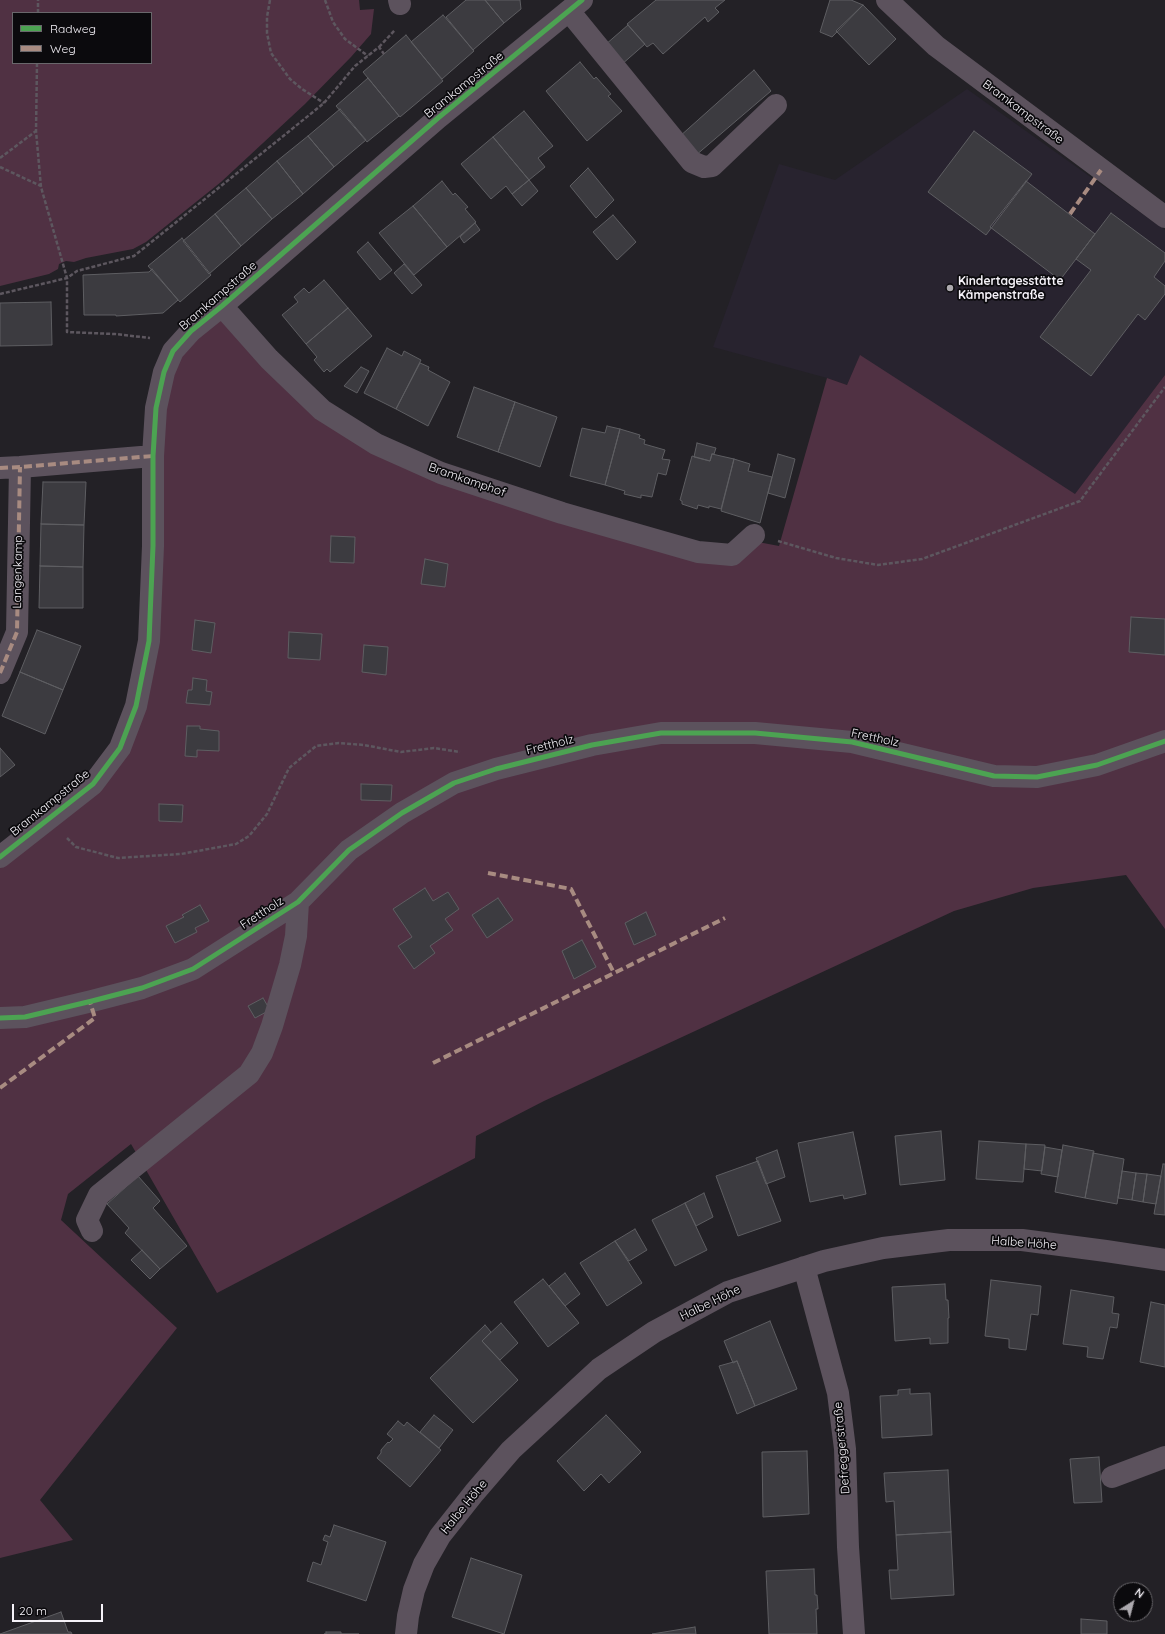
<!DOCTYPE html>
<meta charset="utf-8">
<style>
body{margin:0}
#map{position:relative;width:1165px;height:1634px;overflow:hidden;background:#232126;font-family:Quicksand,sans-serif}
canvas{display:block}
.legend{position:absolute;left:12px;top:12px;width:140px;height:52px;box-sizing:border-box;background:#0b0a0d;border:1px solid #69676b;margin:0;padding:5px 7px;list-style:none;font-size:12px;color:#f5f2f8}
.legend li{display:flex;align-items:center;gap:8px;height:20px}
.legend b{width:20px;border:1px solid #69676b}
.north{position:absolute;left:1113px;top:1582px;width:40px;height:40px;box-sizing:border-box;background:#0b0a0d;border:1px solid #69676b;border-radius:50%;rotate:36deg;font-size:11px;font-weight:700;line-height:16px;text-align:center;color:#f5f2f8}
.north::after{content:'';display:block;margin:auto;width:14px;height:18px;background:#aca9ae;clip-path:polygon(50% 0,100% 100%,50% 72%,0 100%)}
.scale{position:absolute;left:12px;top:1604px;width:91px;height:18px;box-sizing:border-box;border:2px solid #f5f2f8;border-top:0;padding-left:5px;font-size:12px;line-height:14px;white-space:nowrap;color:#f5f2f8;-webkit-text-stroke:3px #0b0a0d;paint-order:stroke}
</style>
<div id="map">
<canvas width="1165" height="1634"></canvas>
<ul class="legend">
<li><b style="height:5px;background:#4ca352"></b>Radweg</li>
<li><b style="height:5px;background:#a88b81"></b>Weg</li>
</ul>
<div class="north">N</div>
<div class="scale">20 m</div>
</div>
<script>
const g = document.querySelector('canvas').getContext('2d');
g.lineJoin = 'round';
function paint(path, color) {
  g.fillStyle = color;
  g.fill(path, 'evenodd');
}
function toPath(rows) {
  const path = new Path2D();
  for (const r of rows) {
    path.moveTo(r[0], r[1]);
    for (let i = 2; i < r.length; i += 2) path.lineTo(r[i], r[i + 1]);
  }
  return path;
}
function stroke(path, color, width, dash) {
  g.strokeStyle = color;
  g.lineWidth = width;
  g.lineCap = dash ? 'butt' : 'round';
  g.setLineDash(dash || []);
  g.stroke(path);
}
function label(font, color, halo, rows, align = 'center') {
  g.font = font + ' Quicksand,sans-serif';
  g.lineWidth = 3.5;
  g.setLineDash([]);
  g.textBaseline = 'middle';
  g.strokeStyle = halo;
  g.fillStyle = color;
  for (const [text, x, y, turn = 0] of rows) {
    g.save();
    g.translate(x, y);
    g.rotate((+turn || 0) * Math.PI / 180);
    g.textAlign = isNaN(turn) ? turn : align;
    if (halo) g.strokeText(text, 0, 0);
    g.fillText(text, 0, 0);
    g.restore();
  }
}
const built = toPath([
 [967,89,1165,230,1165,375,1075,495,860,356,847,385,827,378,713,347,779,164,835,180]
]);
const green = toPath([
 [0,0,359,0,360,10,374,9,371,34,351,57,305,104,221,182,146,242,133,249,86,258,74,262,66,261,59,264,58,269,49,274,0,286],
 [13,13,151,13,151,63,13,63],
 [223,310,376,447,699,554,758,542,779,546,827,378,847,385,860,355,1075,494,1165,375,1165,929,1126,875,1033,888,954,911,544,1101,476,1136,475,1158,217,1293,131,1144,68,1194,61,1220,177,1328,40,1500,73,1540,0,1558,0,861,53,819,139,706,168,371]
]);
const building = toPath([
 [466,0,485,0,504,23,473,50,446,17,466,0],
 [485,0,520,0,521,9,504,23,485,0],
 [656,0,725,0,715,8,719,12,708,22,705,17,663,54,653,43,647,47,627,24,656,0],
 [830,0,851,0,863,5,832,37,820,32,830,0],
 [863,5,896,39,869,65,836,31,863,5],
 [443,15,474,51,442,79,411,42,443,15],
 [628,25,645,44,621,65,605,45,628,25],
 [406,35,443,81,400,117,363,72,406,35],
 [580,62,594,79,596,77,611,94,608,96,622,111,587,141,546,91,580,62],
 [754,70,771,91,695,156,679,137,754,70],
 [368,78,399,116,367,142,336,106,368,78],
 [340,109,366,140,334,167,308,136,340,109],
 [524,111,553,146,538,158,545,167,529,180,493,137,524,111],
 [974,131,1032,174,986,235,928,192,974,131],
 [308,136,334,167,303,194,277,161,308,136],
 [493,137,529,180,512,194,506,186,491,199,461,164,493,137],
 [277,161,303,194,272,219,246,188,277,161],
 [588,168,614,200,596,218,570,186,588,168],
 [529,180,538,191,522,206,512,194,529,180],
 [442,181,453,195,455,193,468,207,465,209,476,222,447,247,413,206,442,181],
 [1026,181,1095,234,1060,280,990,227,1026,181],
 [246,188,272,219,241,246,215,214,246,188],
 [413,206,447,247,414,275,379,233,413,206],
 [1111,213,1165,253,1165,261,1154,277,1165,286,1165,294,1145,320,1138,314,1091,376,1040,337,1091,270,1076,259,1111,213],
 [215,214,241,246,209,274,183,241,215,214],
 [613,215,636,242,617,260,593,232,613,215],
 [475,223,480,230,464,243,460,237,475,223],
 [182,238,211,275,180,302,148,266,182,238],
 [368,242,392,270,380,280,357,252,368,242],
 [404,264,422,285,412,294,394,273,404,264],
 [152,269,178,300,163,313,116,316,116,315,84,315,83,275,149,272,152,269],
 [324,280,348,308,306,344,282,315,298,302,294,297,304,288,309,293,324,280],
 [51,302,52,345,0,346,0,303,51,302],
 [348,308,372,336,330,372,327,369,324,372,314,360,317,357,306,344,348,308],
 [387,348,402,356,404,351,421,360,396,409,364,393,387,348],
 [420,363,429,367,428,370,450,382,428,426,396,409,420,363],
 [361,367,369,371,357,393,344,386,361,367],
 [474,387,515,402,498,452,457,437,474,387],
 [515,402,557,417,540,467,498,452,515,402],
 [607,426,620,429,605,485,570,476,582,428,605,433,607,426],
 [620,429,640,435,639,438,645,440,644,444,665,450,662,459,670,460,666,475,658,473,652,497,641,495,641,498,624,494,625,491,605,485,620,429],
 [697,443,716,448,714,454,712,454,710,461,694,457,697,443],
 [712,454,734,459,721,509,709,506,709,508,698,505,697,509,682,504,682,501,680,500,692,456,710,461,712,454],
 [778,454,795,459,785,498,768,493,778,454],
 [734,459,750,464,748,471,772,477,760,523,721,511,734,459],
 [43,482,86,482,84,525,41,524,43,482],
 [41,524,84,525,83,567,40,566,41,524],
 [331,536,355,537,354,563,330,562,331,536],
 [425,559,448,564,445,587,421,584,425,559],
 [40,566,83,567,83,608,39,608,40,566],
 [1131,617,1165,619,1165,655,1129,652,1131,617],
 [195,620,215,623,211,653,192,650,195,620],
 [37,630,81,646,63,690,20,672,37,630],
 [289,632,322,634,320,660,288,658,289,632],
 [364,645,388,647,386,675,362,672,364,645],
 [20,672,63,690,45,734,2,716,20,672],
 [193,678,207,680,206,691,212,692,210,705,186,703,188,690,192,690,193,678],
 [187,726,200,726,200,729,219,731,219,751,197,750,197,757,185,756,187,726],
 [0,748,15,765,0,777,0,748],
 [361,784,392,785,391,801,361,800,361,784],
 [159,804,183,805,182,822,159,821,159,804],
 [425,888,433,901,448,892,459,909,445,919,453,930,430,946,435,953,414,969,398,946,412,937,393,909,425,888],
 [498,898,513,920,487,938,472,915,498,898],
 [200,905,209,921,195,928,197,932,175,943,166,926,184,917,182,915,200,905],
 [646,912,656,935,634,945,625,923,646,912],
 [582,940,596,967,574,979,562,951,582,940],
 [263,998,270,1010,255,1018,248,1006,263,998],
 [941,1131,945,1180,900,1185,895,1136,941,1131],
 [853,1132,866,1194,844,1199,843,1195,810,1202,798,1143,853,1132],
 [979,1141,1026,1144,1023,1182,976,1179,979,1141],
 [1026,1144,1045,1145,1042,1171,1024,1169,1026,1144],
 [1063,1145,1094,1151,1085,1198,1055,1192,1063,1145],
 [1045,1147,1062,1150,1058,1177,1041,1174,1045,1147],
 [777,1150,785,1177,766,1184,756,1158,777,1150],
 [1093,1153,1124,1159,1117,1204,1085,1198,1093,1153],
 [758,1161,781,1221,738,1236,716,1176,758,1161],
 [1163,1164,1165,1164,1165,1215,1154,1214,1163,1164],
 [1122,1171,1136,1173,1132,1200,1118,1198,1122,1171],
 [1136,1173,1147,1174,1143,1202,1132,1200,1136,1173],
 [1147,1174,1161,1176,1156,1204,1143,1202,1147,1174],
 [138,1176,160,1201,153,1208,187,1246,160,1269,125,1233,129,1228,107,1204,138,1176],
 [704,1193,713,1217,696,1226,685,1203,704,1193],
 [685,1203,707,1250,675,1266,652,1220,685,1203],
 [635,1229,647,1250,629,1261,615,1241,635,1229],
 [615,1241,642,1283,607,1306,580,1263,615,1241],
 [142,1250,160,1269,150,1279,131,1260,142,1250],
 [565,1273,580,1294,565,1306,549,1286,565,1273],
 [543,1279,579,1323,548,1347,514,1302,543,1279],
 [991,1280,1041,1286,1038,1315,1031,1314,1026,1350,1009,1348,1009,1339,985,1336,991,1280],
 [945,1284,946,1300,948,1300,949,1318,948,1318,948,1343,930,1344,930,1338,895,1341,892,1287,945,1284],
 [1071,1290,1114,1297,1112,1313,1119,1314,1117,1328,1110,1327,1103,1359,1087,1357,1088,1347,1063,1344,1071,1290],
 [1151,1302,1165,1305,1165,1367,1140,1362,1151,1302],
 [770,1321,797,1389,755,1406,737,1361,733,1363,724,1341,770,1321],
 [501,1323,518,1343,500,1360,482,1341,501,1323],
 [485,1325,491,1332,482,1341,518,1380,473,1423,430,1378,485,1325],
 [737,1361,755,1406,737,1414,719,1366,737,1361],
 [910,1389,910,1394,930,1393,932,1435,882,1438,880,1396,898,1395,898,1390,910,1389],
 [434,1415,453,1430,439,1448,420,1432,434,1415],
 [606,1415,641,1452,609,1483,601,1474,584,1491,557,1461,606,1415],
 [398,1421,404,1426,407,1422,441,1450,410,1487,377,1458,381,1453,381,1450,388,1442,389,1443,393,1439,387,1434,398,1421],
 [807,1451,809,1514,763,1517,762,1452,807,1451],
 [1099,1457,1102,1502,1074,1503,1070,1459,1099,1457],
 [948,1470,951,1532,896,1535,894,1501,886,1502,884,1473,948,1470],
 [334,1525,386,1542,366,1601,307,1581,313,1562,321,1565,328,1542,323,1540,325,1535,330,1537,334,1525],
 [951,1532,954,1595,891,1599,889,1570,898,1570,896,1535,951,1532],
 [471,1558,522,1575,504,1634,452,1617,471,1558],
 [814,1569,815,1595,817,1595,818,1609,816,1609,817,1634,769,1634,766,1571,814,1569],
 [61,1612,68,1632,71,1632,72,1634,0,1634,61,1612],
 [1081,1619,1107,1621,1107,1634,1081,1634,1081,1619],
 [695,1627,696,1634,652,1634,695,1627],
 [326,1632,341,1632,341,1634,359,1634,324,1634,326,1634,326,1632]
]);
const path = toPath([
 [270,0,267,17,267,33,271,53,290,79,302,89,324,103],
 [325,0,333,22,345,39,368,56],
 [38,13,38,0],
 [379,47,395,30],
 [37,63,36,131,41,187,67,278,67,332,115,334,150,338],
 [0,158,36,131],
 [0,167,41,186],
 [0,294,67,278,77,271,134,256,313,112,324,103,355,66,379,47,384,54],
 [778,541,836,558,878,565,922,559,1080,501,1165,387],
 [67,838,76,847,118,858,181,854,236,844,249,836,267,814,289,768,316,746,339,743,364,745,401,752,434,748,460,752]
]);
const minor = toPath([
 [399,0,400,4],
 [887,0,936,46,1165,217],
 [569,11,692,162,704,167,712,166,776,105],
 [222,306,269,359,322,410,376,444,441,473,562,513,698,552,732,555,754,535],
 [0,468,20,467,153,456],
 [0,673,17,632,20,467],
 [0,857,93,784,120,748,136,706,149,641,153,546,153,456,156,408,164,372,173,351,191,331,222,306,438,118,582,0],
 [0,1018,25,1017,92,1001,142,988,193,969,298,902,349,850,402,813,454,783,496,769,592,745,661,733,755,733,852,742,994,776,1037,777,1097,765,1165,741],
 [92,1231,87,1220,99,1195,249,1074,262,1053,272,1026,290,965,296,936,298,902],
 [804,1267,838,1393,845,1449,848,1547,854,1634],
 [1112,1477,1165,1457],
 [406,1634,408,1616,414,1590,424,1564,440,1536,474,1493,511,1450,599,1369,654,1332,728,1292,824,1261,883,1248,949,1240,1022,1240,1106,1251,1165,1260]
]);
const quiet = toPath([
 [1070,214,1101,170],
 [0,468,20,467,153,456],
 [0,673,17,632,20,467],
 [488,873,571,889,614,973],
 [433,1063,725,918],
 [0,1088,95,1018,90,1002]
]);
const cycleway = toPath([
 [0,857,93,784,120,748,136,706,149,641,153,546,153,456,156,408,164,372,173,351,191,331,222,306,438,118,582,0],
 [0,1018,25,1017,92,1001,142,988,193,969,298,902,349,850,402,813,454,783,496,769,592,745,661,733,755,733,852,742,994,776,1037,777,1097,765,1165,741]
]);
const markers = [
 [950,288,4,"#aca9ae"]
];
const streetNames = [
 ["Bramkampstraße",464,85,-39],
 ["Bramkampstraße",1023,112,37],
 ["Bramkampstraße",218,296,-41],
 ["Bramkamphof",467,480,19],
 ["Langenkamp",18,572,-89],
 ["Frettholz",875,738,12],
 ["Frettholz",550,745,-14],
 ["Bramkampstraße",50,803,-39],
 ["Frettholz",262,913,-33],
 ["Halbe Höhe",1024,1243,4],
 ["Halbe Höhe",710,1303,-26],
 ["Defreggerstraße",842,1448,-95],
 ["Halbe Höhe",464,1507,-51]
];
const poiNames = [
 ["Kindertagesstätte",958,281],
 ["Kämpenstraße",958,295]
];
paint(built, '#28232f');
paint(green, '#503143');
paint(building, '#3c3b40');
stroke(building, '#5e5e62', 1);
stroke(path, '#5d575f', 2.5, [4, 2]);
stroke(minor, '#5c525d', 22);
stroke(quiet, '#a88b81', 4, [8, 4]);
stroke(cycleway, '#4ca352', 5);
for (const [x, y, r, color] of markers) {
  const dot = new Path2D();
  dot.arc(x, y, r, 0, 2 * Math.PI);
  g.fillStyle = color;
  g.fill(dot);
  stroke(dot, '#0b0a0d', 1.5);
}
label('12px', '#f5f2f8', '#0b0a0d', streetNames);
label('bold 12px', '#f5f2f8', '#0b0a0d', poiNames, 'left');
</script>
